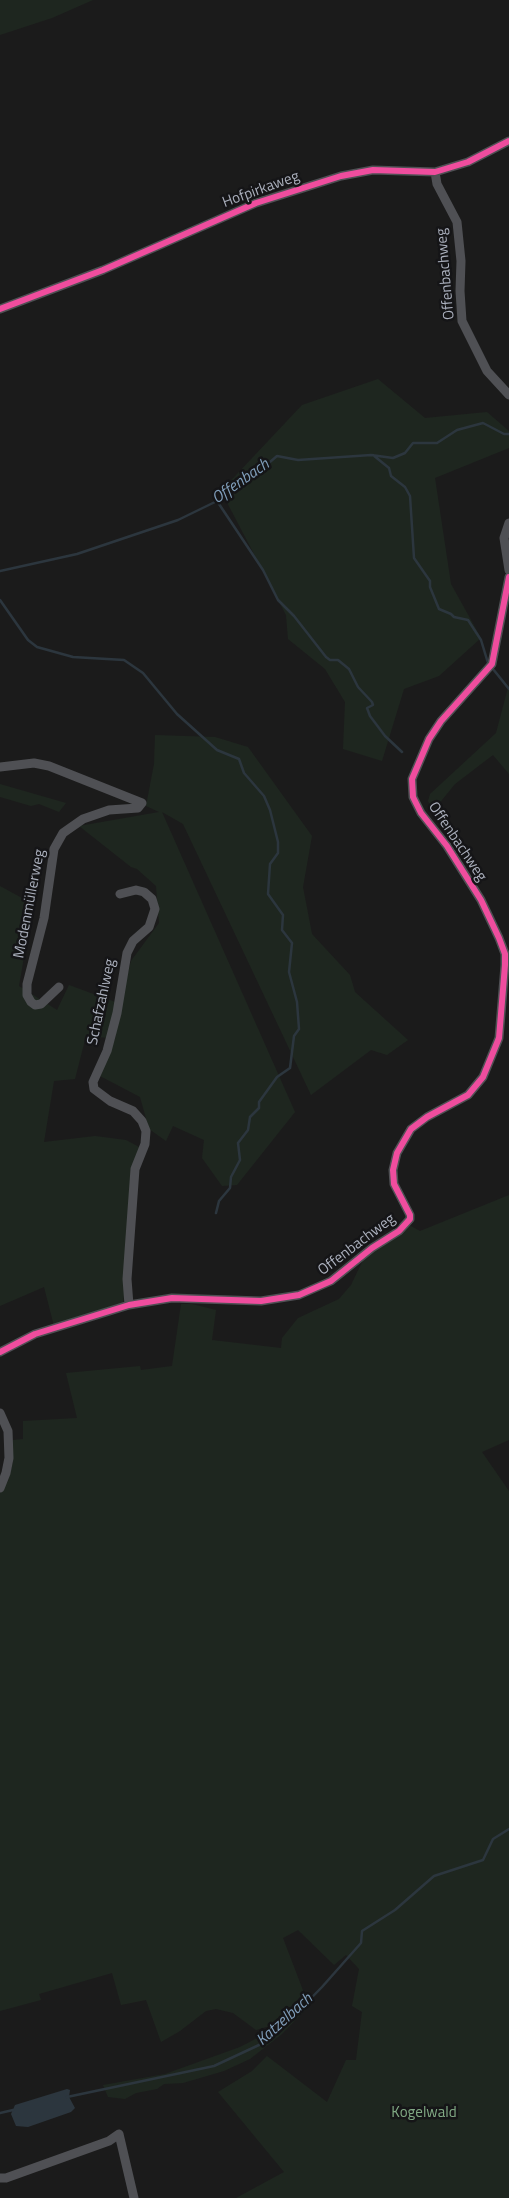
<!DOCTYPE html>
<meta charset="utf-8">
<style>
body{margin:0}
canvas{display:block;background:#1b1b1b}
</style>
<canvas width="509" height="2198"></canvas>
<script>
const g = document.querySelector('canvas').getContext('2d');
g.lineJoin = 'round';
function paint(path, color) {
  g.fillStyle = color;
  g.fill(path, 'evenodd');
}
function toPath(rows) {
  const path = new Path2D();
  for (const r of rows) {
    path.moveTo(r[0], r[1]);
    for (let i = 2; i < r.length; i += 2) path.lineTo(r[i], r[i + 1]);
  }
  return path;
}
function stroke(path, color, width, dash) {
  g.strokeStyle = color;
  g.lineWidth = width;
  g.lineCap = dash ? 'butt' : 'round';
  g.setLineDash(dash || []);
  g.stroke(path);
}
function label(font, color, halo, rows, align = 'center') {
  g.font = font + ' "Titillium Web",sans-serif';
  g.lineWidth = 5;
  g.setLineDash([]);
  g.textBaseline = 'middle';
  g.strokeStyle = halo;
  g.fillStyle = color;
  for (const [text, x, y, turn = 0] of rows) {
    g.save();
    g.translate(x, y);
    g.rotate((+turn || 0) * Math.PI / 180);
    g.textAlign = isNaN(turn) ? turn : align;
    if (halo) g.strokeText(text, 0, 0);
    g.fillText(text, 0, 0);
    g.restore();
  }
}
const green = toPath([
 [0,0,93,0,52,18,0,35],
 [378,379,425,418,487,412,509,431,509,448,435,478,451,584,481,638,439,676,404,689,382,761,343,749,345,702,325,669,288,639,286,615,221,491,302,405],
 [509,684,509,774,493,755,455,784,433,811,428,801,430,794,496,733],
 [155,735,215,737,248,747,312,836,303,887,312,934,350,975,355,992,408,1040,387,1055,371,1050,311,1095,183,824,162,812,295,1112,237,1185,222,1186,202,1158,204,1140,173,1126,166,1141,149,1129,140,1097,100,1076,115,1039,120,1004,131,961,159,923,156,886,137,869,131,867,79,826,159,812,146,806,154,764],
 [0,784,66,803,59,812,39,804,31,806,0,797],
 [0,886,33,904,19,986,57,1010,69,985,118,1003,109,1038,86,1036,75,1079,54,1081,44,1142,95,1136,126,1140,141,1148,123,1304,54,1326,44,1287,0,1306],
 [509,1195,509,1440,482,1452,509,1491,509,2198,236,2198,284,2172,218,2092,252,2071,267,2056,327,2102,346,2060,356,2060,362,2012,352,2006,359,1969,346,1955,334,1965,298,1930,283,1938,304,1993,273,2025,256,2030,233,2013,216,2009,206,2011,180,2031,161,2042,146,2000,121,2005,112,1973,39,1994,41,2000,0,2011,0,1493,8,1481,13,1462,13,1440,23,1439,23,1421,77,1418,66,1373,140,1366,141,1370,172,1366,181,1304,192,1304,216,1310,212,1340,281,1348,282,1338,298,1318,339,1299,351,1285,364,1258,409,1225,420,1231],
 [306,1999,309,2006,282,2034,250,2059,224,2071,183,2083,164,2084,157,2089,136,2093,125,2099,108,2097,103,2085,165,2074,240,2047,263,2035,270,2035,279,2028]
]);
const water = toPath([
 [67,2089,70,2090,69,2097,75,2108,71,2112,28,2127,16,2126,11,2114,15,2105]
]);
const stream = toPath([
 [373,455,389,468,391,476,405,487,410,496,414,558,430,581,430,587,439,609,451,614,454,617,468,620,481,640,488,663],
 [217,501,263,570,278,600,294,616,326,657,330,660,338,660,349,669,358,687,372,702,373,705,367,708,370,716,385,736,402,752],
 [0,571,77,554,178,520,217,501,244,484,277,456,298,460,371,455,393,458,405,453,413,443,437,443,457,430,483,423,504,434,509,434],
 [0,600,28,640,37,647,73,657,124,660,143,673,177,714,217,750,239,759,244,773,264,796,270,810,278,842,278,853,270,864,268,894,283,915,282,930,292,943,289,972,297,1002,299,1029,294,1036,290,1068,277,1077,259,1102,259,1108,250,1117,248,1130,238,1143,240,1160,231,1177,230,1188,219,1201,216,1213],
 [493,669,509,689],
 [67,2097,214,2066,259,2045,280,2030,322,1987,361,1943,362,1931,395,1910,434,1876,483,1860,493,1839,509,1829],
 [0,2113,13,2110]
]);
const minor = toPath([
 [435,172,437,184,457,222,461,261,460,291,462,321,487,371,509,395],
 [0,309,103,270,256,203,341,176,373,170,435,172,468,162,509,141],
 [509,523,504,538,509,570],
 [0,767,34,763,49,766,142,803,138,808,109,810,83,819,63,833,54,849,44,918,27,984,27,995,31,1002,35,1005,41,1004,59,987],
 [120,894,136,890,144,892,152,899,155,909,149,927,133,941,127,953,117,1013,107,1051,93,1082,94,1089,110,1101,133,1111,142,1121,146,1131,145,1144,135,1169,127,1279,129,1305],
 [0,1352,35,1334,129,1305,172,1298,261,1301,299,1295,331,1281,372,1248,399,1231,410,1219,410,1215,394,1184,393,1170,397,1153,411,1129,427,1117,468,1095,483,1077,499,1038,505,965,505,954,499,938,481,900,447,846,421,813,413,797,412,779,429,739,441,721,492,664,509,577],
 [0,1413,8,1431,9,1458,6,1473,0,1488],
 [0,2178,6,2178,109,2141,119,2134,134,2198]
]);
const cycleway = toPath([
 [0,309,103,270,256,203,341,176,373,170,435,172,468,162,509,141],
 [0,1352,35,1334,129,1305,172,1298,261,1301,299,1295,331,1281,372,1248,399,1231,410,1219,410,1215,394,1184,393,1170,397,1153,411,1129,427,1117,468,1095,483,1077,499,1038,505,965,505,954,499,938,481,900,447,846,421,813,413,797,412,779,429,739,441,721,492,664,509,577]
]);
const streetNames = [
 ["Hofpirkaweg",261,190,-20],
 ["Offenbachweg",446,274,-95],
 ["Offenbachweg",457,842,56],
 ["Modenmüllerweg",30,904,-79],
 ["Schafzahlweg",102,1002,-78],
 ["Offenbachweg",357,1245,-37]
];
const parkNames = [
 ["Kogelwald",424,2113]
];
const waterNames = [
 ["Offenbach",241,482,-35],
 ["Katzelbach",285,2020,-42]
];
paint(green, '#1e261f');
paint(water, '#2c363e');
stroke(stream, '#2c363e', 2.5);
stroke(minor, '#4f5054', 9);
stroke(cycleway, '#ef4d9e', 6);
label('15px', '#abb0bd', '#151517', streetNames);
label('15px', '#81a984', '#151517', parkNames);
label('italic 16px', '#809eba', '#151517', waterNames);
</script>
